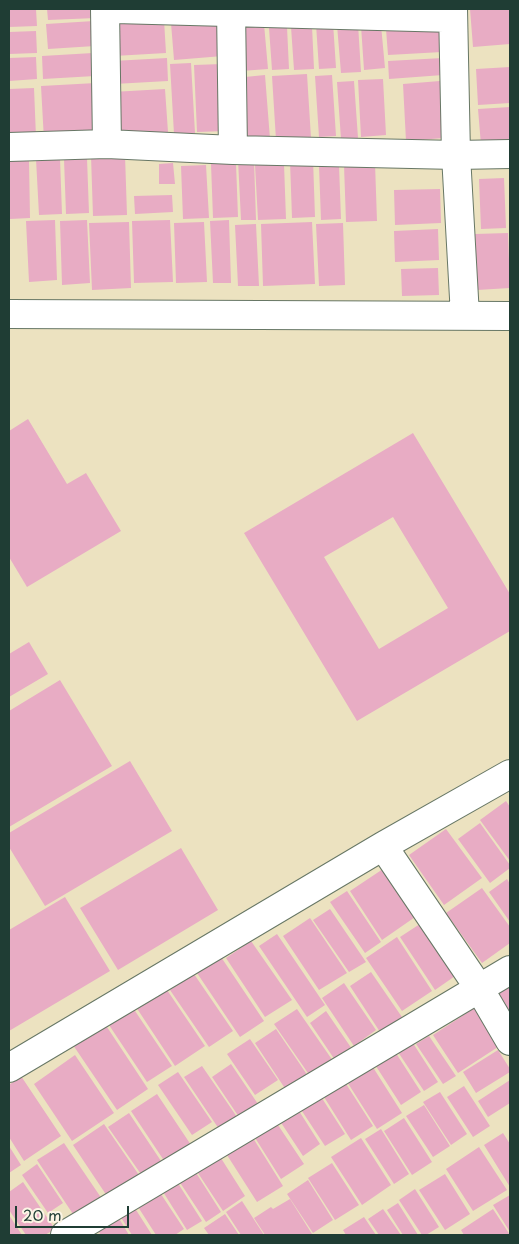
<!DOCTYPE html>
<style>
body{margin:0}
#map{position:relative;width:519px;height:1244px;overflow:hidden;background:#ece2c0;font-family:"Playpen Sans",sans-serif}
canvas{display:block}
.frame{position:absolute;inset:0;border:10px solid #1f3d34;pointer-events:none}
.scale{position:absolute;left:15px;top:1206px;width:114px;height:22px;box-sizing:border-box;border:2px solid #1f3d34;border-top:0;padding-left:6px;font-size:15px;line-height:18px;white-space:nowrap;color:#1f3d34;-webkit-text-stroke:4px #fcf5e5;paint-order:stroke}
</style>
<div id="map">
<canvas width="519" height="1244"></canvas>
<div class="frame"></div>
<div class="scale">20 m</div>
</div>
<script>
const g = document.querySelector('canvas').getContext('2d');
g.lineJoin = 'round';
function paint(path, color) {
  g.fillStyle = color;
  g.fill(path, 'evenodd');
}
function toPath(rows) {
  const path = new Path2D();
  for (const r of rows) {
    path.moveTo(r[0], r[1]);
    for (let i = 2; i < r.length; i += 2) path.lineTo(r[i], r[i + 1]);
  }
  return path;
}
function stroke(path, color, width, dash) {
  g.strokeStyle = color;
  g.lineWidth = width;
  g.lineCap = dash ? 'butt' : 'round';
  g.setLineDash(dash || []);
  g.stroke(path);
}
const building = toPath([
 [9,9,36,9,37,26,9,27],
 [47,9,96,9,96,18,48,20],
 [470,9,510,9,510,44,473,47],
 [164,20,166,53,114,56,112,23],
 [221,20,223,56,174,60,171,23],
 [94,21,95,46,48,49,46,24],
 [333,23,336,68,319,69,316,24],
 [264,24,268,69,241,71,237,26],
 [358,24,361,72,341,73,337,25],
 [381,25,385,68,364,70,361,26],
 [440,25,442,52,388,55,386,29],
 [312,26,314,69,294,70,291,27],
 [287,27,289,69,272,70,269,28],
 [36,31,37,53,9,54,9,32],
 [93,53,95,76,43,79,42,56],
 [36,57,37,79,9,81,9,58],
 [167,58,168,81,114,84,113,61],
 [443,58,443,75,389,79,388,61],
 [191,63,195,133,174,134,170,64],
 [222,64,226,131,197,132,194,65],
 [510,67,510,103,478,105,476,69],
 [307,74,311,138,276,140,272,76],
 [265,75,270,139,239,142,235,78],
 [332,75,336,136,319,137,315,76],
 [383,79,386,135,361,137,358,80],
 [354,81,358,138,341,139,337,82],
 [440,81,444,138,406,141,403,84],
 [96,83,99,137,44,140,41,86],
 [34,88,36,137,9,138,9,89],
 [165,89,168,132,114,135,112,92],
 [510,107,510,143,481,145,478,109],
 [125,155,127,215,93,216,91,156],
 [60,158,62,214,39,215,36,159],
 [87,158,89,213,66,214,64,159],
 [313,159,315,217,292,218,290,161],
 [29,160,30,218,10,219,9,161],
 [238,160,254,160,256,220,241,220],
 [173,163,175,184,159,184,159,164],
 [236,163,238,217,213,218,211,164],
 [375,163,377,221,346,222,344,165],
 [284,164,286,219,258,220,255,165],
 [206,165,209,218,183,219,181,166],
 [339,165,341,219,321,220,319,166],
 [504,178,506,228,481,229,479,179],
 [440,189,441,223,395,225,394,190],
 [172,195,173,212,135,214,134,196],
 [55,220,57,280,29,282,26,221],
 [87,220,90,283,62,285,60,221],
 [170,220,173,282,134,283,132,221],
 [229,220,231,283,213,283,210,221],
 [129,222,131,288,92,290,89,223],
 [204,222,207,282,176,283,174,223],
 [312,222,315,284,263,286,261,224],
 [343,223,345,285,319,286,316,224],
 [256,224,259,286,238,286,235,225],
 [438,229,439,260,395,262,394,231],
 [508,233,510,288,477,290,475,234],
 [438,268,439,295,402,296,401,269],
 [28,419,67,484,86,473,121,531,27,587,9,557,9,431],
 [413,433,510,594,510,631,357,721,244,533],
 [393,517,448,608,379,649,324,557],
 [29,642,48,674,9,697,9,654],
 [60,680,112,766,9,827,9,711],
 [130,761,172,831,45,906,9,847,9,833],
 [506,801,510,807,510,861,480,820],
 [480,823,510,865,510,868,490,883,458,839],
 [446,829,482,878,444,905,409,855],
 [181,848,218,910,118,970,80,908],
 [386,867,418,915,382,940,350,891],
 [507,879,510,884,510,922,489,892],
 [482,888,510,927,510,943,482,963,446,913],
 [347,891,381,942,365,953,330,902],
 [65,897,110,971,9,1031,9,930],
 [330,909,366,962,349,972,313,920],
 [310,918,347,973,319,990,283,936],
 [423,922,458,974,435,990,400,937],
 [277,934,325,1005,307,1017,259,946],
 [397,937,432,991,402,1011,366,958],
 [251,941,292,1000,265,1017,226,958],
 [221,957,264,1021,240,1037,197,973],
 [371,972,404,1020,382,1035,350,986],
 [194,974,233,1031,209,1047,170,990],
 [510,979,510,1018,488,993],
 [344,983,376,1030,354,1046,322,998],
 [165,987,205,1046,175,1066,136,1007],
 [131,1005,172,1066,147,1082,107,1022],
 [476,1007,501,1045,458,1073,433,1035],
 [297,1009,333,1061,310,1076,274,1024],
 [326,1011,352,1049,335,1060,310,1023],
 [105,1024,148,1089,117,1110,73,1045],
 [276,1029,308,1076,286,1090,255,1043],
 [429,1036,456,1076,443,1084,416,1044],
 [409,1037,438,1082,424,1091,394,1046],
 [250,1039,278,1080,255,1095,227,1054],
 [392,1047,421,1092,401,1105,372,1060],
 [498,1050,510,1069,510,1072,476,1093,463,1072],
 [75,1055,114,1113,72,1141,34,1084],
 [369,1061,402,1113,377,1129,344,1077],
 [231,1064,258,1104,239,1117,212,1077],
 [202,1066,237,1117,219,1129,184,1077],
 [178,1072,212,1122,192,1135,158,1085],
 [21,1076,61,1136,24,1161,9,1137,9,1085],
 [341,1076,373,1126,351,1140,319,1089],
 [510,1080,510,1103,488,1117,478,1101],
 [464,1086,490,1126,473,1137,447,1097],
 [318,1092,345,1134,325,1146,298,1105],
 [440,1092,467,1134,451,1145,423,1102],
 [157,1094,193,1148,167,1165,131,1111],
 [294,1103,320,1144,303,1156,276,1115],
 [424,1105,450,1146,433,1157,406,1116],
 [129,1113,163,1164,143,1177,108,1127],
 [404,1118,432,1162,412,1175,384,1131],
 [274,1119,304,1164,281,1179,252,1133],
 [104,1124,141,1178,109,1199,73,1145],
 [381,1129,409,1174,394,1184,365,1139],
 [503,1133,510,1144,510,1187,484,1145],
 [253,1138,283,1186,257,1202,227,1155],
 [361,1138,391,1185,362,1205,331,1157],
 [64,1143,102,1199,75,1217,37,1160],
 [9,1146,21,1165,9,1173],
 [479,1147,507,1190,473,1211,446,1169],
 [219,1155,245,1196,223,1211,196,1170],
 [332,1163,359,1205,335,1220,308,1178],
 [37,1164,63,1203,48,1213,22,1175],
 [193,1168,221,1212,206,1222,177,1178],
 [445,1174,470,1214,445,1230,419,1190],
 [174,1177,202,1221,187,1230,160,1187],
 [308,1180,333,1220,313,1233,287,1194],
 [23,1182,55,1229,45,1235,26,1235,9,1210,9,1192],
 [155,1185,184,1229,175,1235,156,1235,133,1199],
 [415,1189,439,1227,426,1235,422,1235,399,1200],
 [510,1195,510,1232,493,1205],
 [290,1199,312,1234,265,1235,254,1218,271,1207,273,1209],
 [242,1201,264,1235,241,1235,226,1212],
 [131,1202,152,1235,132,1235,117,1211],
 [398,1203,418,1235,403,1235,387,1210],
 [383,1209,401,1235,379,1235,368,1219],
 [493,1209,510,1235,464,1235,461,1230],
 [114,1210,129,1235,101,1235,93,1223],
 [225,1214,239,1235,209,1235,204,1228],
 [9,1215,22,1235,9,1235],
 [364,1217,376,1235,346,1235,343,1230]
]);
const street = toPath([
 [105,9,107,144],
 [115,9,453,18],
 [231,9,233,150],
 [453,9,456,155,465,316],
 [9,147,107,144,233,150,456,155,510,154],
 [9,314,510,316],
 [383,846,479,988,510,1041],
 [9,1068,383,846,510,774],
 [65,1235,510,970]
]);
paint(building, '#e8acc4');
stroke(street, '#677765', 30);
stroke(street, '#fff', 28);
</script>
